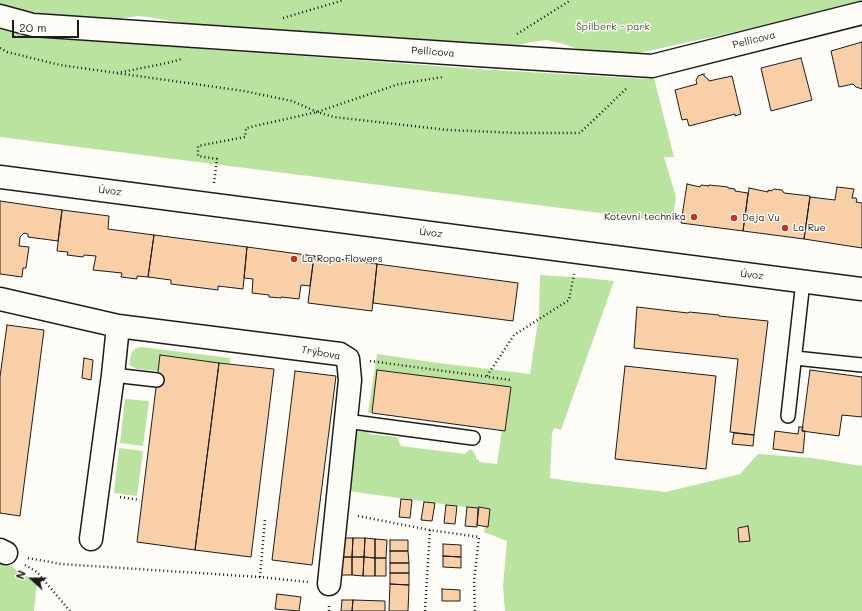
<!DOCTYPE html>
<meta charset="utf-8">
<style>
body{margin:0}
#map{position:relative;width:862px;height:611px;overflow:hidden;background:#fdfcf7;font-family:Mali,sans-serif}
canvas{display:block}
.north{position:absolute;left:12px;top:559px;width:40px;height:40px;-webkit-text-stroke:3px #fdfcf7;paint-order:stroke;rotate:291deg;font-size:11px;font-weight:700;line-height:16px;text-align:center;color:#1c1c1c}
.north::after{content:'';display:block;margin:auto;width:14px;height:18px;background:#1c1c1c;clip-path:polygon(50% 0,100% 100%,50% 72%,0 100%)}
.scale{position:absolute;left:12px;top:20px;width:67px;height:18px;box-sizing:border-box;border:2px solid #1c1c1c;border-top:0;padding-left:5px;font-size:12px;line-height:14px;white-space:nowrap;color:#1c1c1c;-webkit-text-stroke:3px #fdfcf7;paint-order:stroke}
</style>
<div id="map">
<canvas width="862" height="611"></canvas>
<div class="north">N</div>
<div class="scale">20 m</div>
</div>
<script>
const g = document.querySelector('canvas').getContext('2d');
g.lineJoin = 'round';
function paint(path, color) {
  g.fillStyle = color;
  g.fill(path, 'evenodd');
}
function toPath(rows) {
  const path = new Path2D();
  for (const r of rows) {
    path.moveTo(r[0], r[1]);
    for (let i = 2; i < r.length; i += 2) path.lineTo(r[i], r[i + 1]);
  }
  return path;
}
function stroke(path, color, width, dash) {
  g.strokeStyle = color;
  g.lineWidth = width;
  g.lineCap = dash ? 'butt' : 'round';
  g.setLineDash(dash || []);
  g.stroke(path);
}
function label(font, color, halo, rows, align = 'center') {
  g.font = font + ' Mali,sans-serif';
  g.lineWidth = 3;
  g.setLineDash([]);
  g.textBaseline = 'middle';
  g.strokeStyle = halo;
  g.fillStyle = color;
  for (const [text, x, y, turn = 0] of rows) {
    g.save();
    g.translate(x, y);
    g.rotate((+turn || 0) * Math.PI / 180);
    g.textAlign = isNaN(turn) ? turn : align;
    if (halo) g.strokeText(text, 0, 0);
    g.fillText(text, 0, 0);
    g.restore();
  }
}
const green = toPath([
 [0,0,862,0,862,2,776,23,648,51,627,55,591,53,563,44,547,40,531,42,512,47,256,29,201,26,148,17,138,16,117,19,75,17,40,13,7,7,0,5],
 [0,29,29,36,477,69,647,79,654,78,674,157,664,157,676,197,672,222,0,137],
 [540,275,586,278,614,281,561,430,554,428,552,433,550,478,576,482,666,492,740,474,758,454,812,458,862,466,862,611,505,611,503,586,507,541,484,532,485,526,488,527,490,509,479,507,478,508,465,507,348,491,353,434,358,431,369,432,369,434,397,437,401,446,465,454,470,449,473,451,476,456,476,459,479,460,479,462,497,464,502,430,505,431,511,387,377,370,372,413,368,413,377,354,446,364,530,374,539,315],
 [141,347,230,358,230,364,161,355,158,371,137,369,129,365,130,358,132,352,136,348],
 [125,399,149,401,143,446,120,443],
 [119,448,143,451,137,496,114,493],
 [0,560,37,582,34,611,0,611]
]);
const building = toPath([
 [862,42,862,89,856,87,853,84,839,87,831,51,862,42],
 [801,58,812,100,771,111,761,68,801,58],
 [704,74,704,76,708,79,709,81,732,76,741,114,735,116,735,114,689,126,687,119,682,120,675,90,697,84,696,80,698,77,698,76,704,74],
 [687,184,700,187,701,185,709,186,709,185,728,187,728,188,735,189,735,191,748,193,743,231,681,223,687,184],
 [837,187,854,189,852,198,856,198,857,200,856,202,862,203,862,248,804,239,810,197,835,200,837,187],
 [749,188,768,192,768,190,771,191,774,189,782,190,784,193,810,196,804,239,743,231,749,188],
 [0,201,62,210,58,241,28,237,28,234,24,233,20,237,19,246,29,247,26,268,23,268,22,277,0,274,0,201],
 [62,210,109,216,108,229,154,235,148,277,137,276,137,279,121,277,122,273,93,270,96,256,84,255,83,257,67,255,68,252,57,251,62,210],
 [154,235,247,247,243,289,218,286,218,290,171,284,171,280,148,277,154,235],
 [247,247,314,256,310,286,301,285,299,299,281,297,281,298,269,297,269,295,252,293,253,279,244,278,247,247],
 [314,256,377,264,372,311,308,303,314,256],
 [377,264,518,283,513,321,373,303,377,264],
 [637,307,688,313,689,312,719,315,719,316,768,321,754,435,730,432,738,359,634,348,637,307],
 [7,325,44,330,20,516,0,513,0,377,7,325],
 [160,355,219,363,195,550,137,542,160,355],
 [84,358,93,360,91,380,82,378,84,358],
 [219,363,274,369,251,557,195,550,219,363],
 [625,366,716,376,706,469,615,459,625,366],
 [377,370,511,387,505,431,372,413,377,370],
 [810,370,862,377,862,417,842,415,839,436,802,431,810,370],
 [295,371,336,376,312,565,272,560,295,371],
 [799,427,803,427,802,431,805,431,803,453,773,449,775,431,798,434,799,427],
 [734,433,754,435,753,446,732,444,734,433],
 [401,499,412,500,410,518,399,517,401,499],
 [424,502,435,503,432,521,421,520,424,502],
 [446,505,457,506,455,524,444,523,446,505],
 [467,507,478,508,477,527,465,526,467,507],
 [479,507,490,509,488,527,477,525,479,507],
 [748,526,750,541,739,542,738,528,748,526],
 [341,538,353,538,352,557,341,557,341,538],
 [353,538,365,538,364,557,352,557,353,538],
 [365,538,375,539,375,558,364,557,365,538],
 [375,539,387,540,386,558,375,558,375,539],
 [390,540,408,540,408,551,390,551,390,540],
 [443,544,461,545,461,557,443,556,443,544],
 [390,551,408,551,409,563,390,563,390,551],
 [443,556,461,557,461,568,443,567,443,556],
 [341,557,352,557,352,575,340,575,341,557],
 [352,557,364,557,363,576,352,575,352,557],
 [364,557,375,558,375,576,363,576,364,557],
 [375,558,386,558,386,576,375,576,375,558],
 [390,563,409,563,409,573,390,573,390,563],
 [390,573,409,573,409,585,390,584,390,573],
 [390,584,409,585,408,611,389,611,390,584],
 [442,589,460,590,460,601,442,601,442,589],
 [277,594,301,597,299,611,275,609,277,594],
 [342,600,353,600,352,611,341,611,342,600],
 [353,600,385,601,385,611,352,611,353,600]
]);
const path = toPath([
 [283,18,344,0],
 [517,34,571,0],
 [0,48,7,52,60,65,244,91,292,101,317,112,334,117,448,130,517,133,580,133,628,87],
 [117,73,167,63,182,59],
 [214,183,217,159,198,156,198,146,245,137,246,128,317,112,399,84,443,77],
 [370,361,511,380],
 [487,376,514,335,569,300,574,274],
 [120,497,140,500],
 [358,516,430,530,479,537,474,581,475,611],
 [28,558,61,564,260,577,308,582],
 [25,565,37,572,70,611],
 [260,577,265,519],
 [329,611,329,605],
 [425,611,430,530]
]);
const service = toPath([
 [795,358,862,365],
 [113,375,157,380],
 [788,416,803,281],
 [346,421,473,438]
]);
const minor = toPath([
 [0,16,33,25,477,55,652,66,862,13],
 [0,299,118,326,340,354,348,359,350,380,329,584],
 [91,539,113,375,118,326],
 [0,550,6,553]
]);
const secondary = toPath([
 [0,177,862,289]
]);
const markers = [
 [694,217,4,"#c8321e"],
 [734,218,4,"#c8321e"],
 [785,228,4,"#c8321e"],
 [294,259,4,"#c8321e"]
];
const parkNames = [
 ["Špilberk - park",613,27]
];
const streetNames = [
 ["Pellicova",754,40,-14],
 ["Pellicova",433,52,4],
 ["Úvoz",110,191,7],
 ["Úvoz",431,233,7],
 ["Úvoz",752,275,7],
 ["Trýbova",321,353,10]
];
const poiNames = [
 ["Kotevní technika",686,217,"right"],
 ["Deja Vu",742,218],
 ["La Rue",793,228],
 ["La Ropa Flowers",302,259]
];
paint(green, '#bae3a0');
paint(building, '#f8cfa7');
stroke(building, '#1c1c1c', 1);
stroke(service, '#1c1c1c', 16);
stroke(minor, '#1c1c1c', 25);
stroke(secondary, '#1c1c1c', 25);
stroke(path, '#1c1c1c', 2.5, [1, 3]);
stroke(service, '#fdfcf7', 13);
stroke(minor, '#fdfcf7', 22);
stroke(secondary, '#fdfcf7', 22);
for (const [x, y, r, color] of markers) {
  const dot = new Path2D();
  dot.arc(x, y, r, 0, 2 * Math.PI);
  g.fillStyle = color;
  g.fill(dot);
  stroke(dot, '#fdfcf7', 1.5);
}
label('10px', '#4b5844', '#fdfcf7', parkNames);
label('10px', '#1c1c1c', '#fdfcf7', streetNames);
label('10px', '#1c1c1c', '#fdfcf7', poiNames, 'left');
</script>
